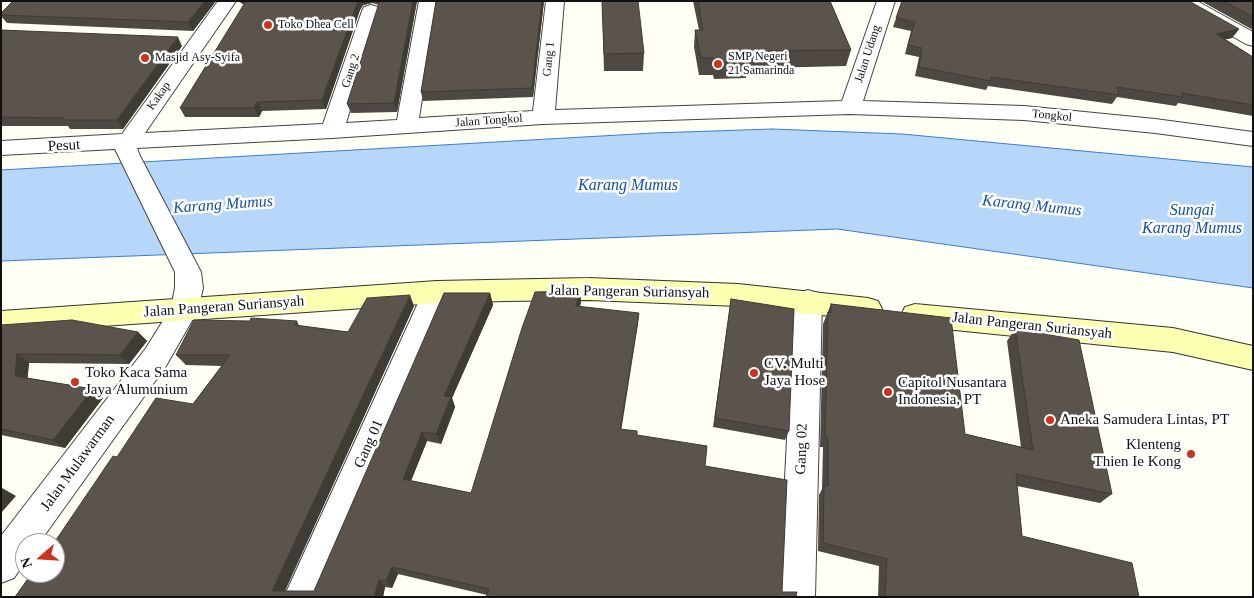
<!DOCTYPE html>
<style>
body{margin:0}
#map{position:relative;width:1254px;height:598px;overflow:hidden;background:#fffff5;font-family:"Times New Roman",serif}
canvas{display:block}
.frame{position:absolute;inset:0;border:2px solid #111;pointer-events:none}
.north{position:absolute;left:15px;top:533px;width:50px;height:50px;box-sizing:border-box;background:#fff;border:1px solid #a0a0a0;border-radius:50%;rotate:251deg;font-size:14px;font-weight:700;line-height:20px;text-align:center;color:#111}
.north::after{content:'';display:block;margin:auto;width:18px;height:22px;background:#cb321f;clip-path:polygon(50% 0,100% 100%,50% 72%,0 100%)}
</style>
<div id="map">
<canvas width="1254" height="598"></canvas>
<div class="frame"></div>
<div class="north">N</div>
</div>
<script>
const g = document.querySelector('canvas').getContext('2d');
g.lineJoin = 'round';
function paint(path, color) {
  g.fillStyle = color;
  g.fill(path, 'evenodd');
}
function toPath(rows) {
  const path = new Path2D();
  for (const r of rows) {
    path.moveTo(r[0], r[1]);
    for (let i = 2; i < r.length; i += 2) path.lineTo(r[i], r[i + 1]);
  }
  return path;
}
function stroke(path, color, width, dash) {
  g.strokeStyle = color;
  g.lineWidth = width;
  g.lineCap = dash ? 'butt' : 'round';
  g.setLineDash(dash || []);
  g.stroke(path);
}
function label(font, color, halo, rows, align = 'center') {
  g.font = font + ' "Times New Roman",serif';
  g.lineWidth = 5;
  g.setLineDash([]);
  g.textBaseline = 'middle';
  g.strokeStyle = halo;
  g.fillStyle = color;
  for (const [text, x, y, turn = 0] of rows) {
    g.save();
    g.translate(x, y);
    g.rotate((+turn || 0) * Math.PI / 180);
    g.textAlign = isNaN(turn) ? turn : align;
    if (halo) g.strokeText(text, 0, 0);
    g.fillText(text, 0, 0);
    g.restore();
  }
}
const water = toPath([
 [772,129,902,134,1253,167,1253,288,837,229,1,261,1,170,654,133,772,129]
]);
const minor = toPath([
 [218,1,236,1,145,133,323,124,362,11,364,7,371,5,378,7,380,11,346,123,397,120,419,1,437,1,419,118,533,111,546,1,564,1,555,110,842,101,877,1,895,1,863,101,1024,106,1155,119,1253,132,1253,146,1155,133,1024,120,850,114,543,124,332,138,137,148,140,156,201,272,203,288,198,310,166,366,39,543,25,543,25,562,14,578,1,583,1,536,146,348,171,308,175,288,175,272,115,149,1,155,1,141,122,134,218,1],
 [437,281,447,284,451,292,321,597,284,597,423,292,427,284,437,281],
 [808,290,818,293,822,301,815,597,779,597,794,301,798,293,808,290]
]);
const tertiary = toPath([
 [1174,1,1197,1,1253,32,1253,46,1246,44,1177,5,1174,1]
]);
const secondary = toPath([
 [589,278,738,284,868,298,878,301,882,309,878,317,868,320,738,306,589,300,505,301,437,303,1,333,1,311,437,281,589,278],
 [915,304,1173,328,1253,346,1253,370,1173,352,915,326,905,323,901,315,905,307,915,304]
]);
const wall = toPath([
 [216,1,193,31,7,23,1,16,1,13],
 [238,1,417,1,397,112,351,113,347,104,379,5,372,3,363,5,360,10,326,109,262,111,259,117,185,117,180,108,244,5],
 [436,1,544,1,533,97,423,101,421,92],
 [602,1,644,53,643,71,604,71],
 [693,1,830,1,851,50,846,66,764,68,763,74,747,74,746,78,714,79,713,75,699,75,694,47,695,30,699,30],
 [902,1,1239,29,1232,38,1225,39,1253,57,1253,116,1178,103,1176,106,1117,97,1112,104,988,86,986,90,915,76,919,57,905,54,911,31,893,27],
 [1201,1,1253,1,1253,30],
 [1,30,182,46,123,129,70,129,68,126,1,126],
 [580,291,581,302,580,306,638,324,487,595,398,574,392,588,385,587,383,597,15,597,117,457,193,404,222,366,186,365,176,355,297,321,299,326,348,332,414,306,285,591,314,591,490,293,493,305,452,398,455,407,441,444,427,441,411,481,471,493],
 [731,299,789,431,785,440,713,427],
 [831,304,965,434,1021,447,1007,341,1015,329,1112,494,1100,503,1017,486,1022,536,1139,597,878,597,879,566,818,551,819,495,822,489,823,447,820,447,823,324],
 [1,325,138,332,147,341,129,364,29,363,27,378,93,389,103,398,65,448,1,435]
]);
const shadedWall = toPath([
 [205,1,216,1,193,31,188,22],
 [358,1,371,1,372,3,363,5,360,10,326,109,322,100],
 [413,1,417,1,397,112,394,103],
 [542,1,544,1,533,97,532,88],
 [1239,29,1232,38,1209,43,1216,34],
 [178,37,182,46,123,129,117,120],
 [257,102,262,111,259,117,254,108],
 [580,291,581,302,577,317,576,306],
 [490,293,493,305,452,398,455,407,441,444,436,434,444,396],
 [410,295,414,306,282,597,272,591],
 [639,313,638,324,620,438,620,429],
 [138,332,147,341,129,364,120,355],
 [17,354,29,363,27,385,15,376],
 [93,389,103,398,65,448,53,440],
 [422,432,427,441,408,488,403,479],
 [1,488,2,488,16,496,1,513],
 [392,567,398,574,392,588,386,581],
 [379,580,385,587,383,597,374,597]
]);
const building = toPath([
 [13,1,205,1,188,22,1,15,1,13,13,1],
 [246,1,358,1,322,100,257,102,254,108,180,108,246,1],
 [378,1,413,1,394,103,347,104,379,3,378,1],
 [436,1,542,1,532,88,421,92,436,1],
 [602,1,638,1,644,53,604,54,602,1],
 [698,1,830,1,851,50,765,51,766,57,748,57,749,62,716,62,715,58,701,58,695,30,703,30,698,1],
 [902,1,1189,1,1239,29,1216,34,1253,57,1253,105,1181,93,1183,97,1117,87,1119,95,991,77,991,81,919,67,922,48,908,45,915,22,896,18,902,1],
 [1224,1,1253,1,1253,17,1224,1],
 [1,30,178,37,117,120,63,120,64,118,1,117,1,30],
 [580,291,576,306,639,313,620,429,637,431,637,435,707,446,705,466,787,480,782,592,797,592,796,596,800,597,486,597,489,589,392,567,386,581,379,580,374,597,15,597,32,573,55,573,55,543,54,543,113,456,117,457,156,398,193,404,230,355,176,355,194,320,250,321,251,318,297,321,295,325,348,332,367,298,410,295,272,591,314,591,444,293,490,293,444,396,451,397,436,434,422,432,403,479,471,493,522,328,535,292,580,291],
 [731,299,794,309,789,431,715,418,731,299],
 [831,304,951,318,965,434,1033,450,1015,329,1079,340,1112,494,1016,474,1022,536,1132,563,1139,597,885,597,887,559,823,543,824,486,828,486,828,437,825,437,828,312,831,313,831,304],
 [72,320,138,332,120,355,17,354,15,376,93,389,53,440,1,429,1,325,72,320]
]);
const markers = [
 [268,25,5,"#cb321f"],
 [145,58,5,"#cb321f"],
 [718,64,5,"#cb321f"],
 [754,373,5,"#cb321f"],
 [75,382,5,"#cb321f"],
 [888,392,5,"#cb321f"],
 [1050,420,5,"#cb321f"],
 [1191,454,5,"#cb321f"]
];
const farPoinames = [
 ["Toko Dhea Cell",278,25],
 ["SMP Negeri",728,57],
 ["21 Samarinda",728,71],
 ["Masjid Asy-Syifa",155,58]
];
const farStreetnames = [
 ["Jalan Udang",868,54,-72],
 ["Gang 1",549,59,-84],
 ["Gang 2",351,71,-72],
 ["Kakap",159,96,-55],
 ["Tongkol",1052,116,6],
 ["Jalan Tongkol",489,121,-4]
];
const streetNames = [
 ["Pesut",64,146,-3],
 ["Jalan Pangeran Suriansyah",629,292,1],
 ["Jalan Pangeran Suriansyah",224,307,-4],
 ["Jalan Pangeran Suriansyah",1032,326,6],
 ["Gang 01",369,444,-66],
 ["Gang 02",802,449,-88],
 ["Jalan Mulawarman",78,463,-54]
];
const poiNames = [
 ["CV. Multi",764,364],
 ["Jaya Hose",764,381],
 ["Toko Kaca Sama",85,373],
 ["Jaya Alumunium",85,390],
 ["Capitol Nusantara",898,383],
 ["Indonesia, PT",898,400],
 ["Aneka Samudera Lintas, PT",1060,420],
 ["Klenteng",1181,445,"right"],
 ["Thien Ie Kong",1181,462,"right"]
];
const waterNames = [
 ["Karang Mumus",628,186],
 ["Karang Mumus",223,205,-4],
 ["Karang Mumus",1032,206,6],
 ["Sungai",1192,211],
 ["Karang Mumus",1192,229]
];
paint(water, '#b6d6fa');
stroke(water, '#387ed5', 1);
stroke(minor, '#444', 2);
stroke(tertiary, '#444', 2);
stroke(secondary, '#333', 2);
paint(minor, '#fff');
paint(tertiary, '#fff');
paint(secondary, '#fbffb0');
paint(wall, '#4d4841');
paint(shadedWall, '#3f3b35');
paint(building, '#5a544c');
stroke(building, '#3f3b35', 1);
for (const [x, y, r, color] of markers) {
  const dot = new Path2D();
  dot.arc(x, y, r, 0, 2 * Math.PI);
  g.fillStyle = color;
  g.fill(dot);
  stroke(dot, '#fff', 2);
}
label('12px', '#111', '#fff', farPoinames, 'left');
label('12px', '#111', '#fff', farStreetnames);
label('15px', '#111', '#fff', streetNames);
label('15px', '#111', '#fff', poiNames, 'left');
label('italic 16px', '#1150ac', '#fff', waterNames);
</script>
